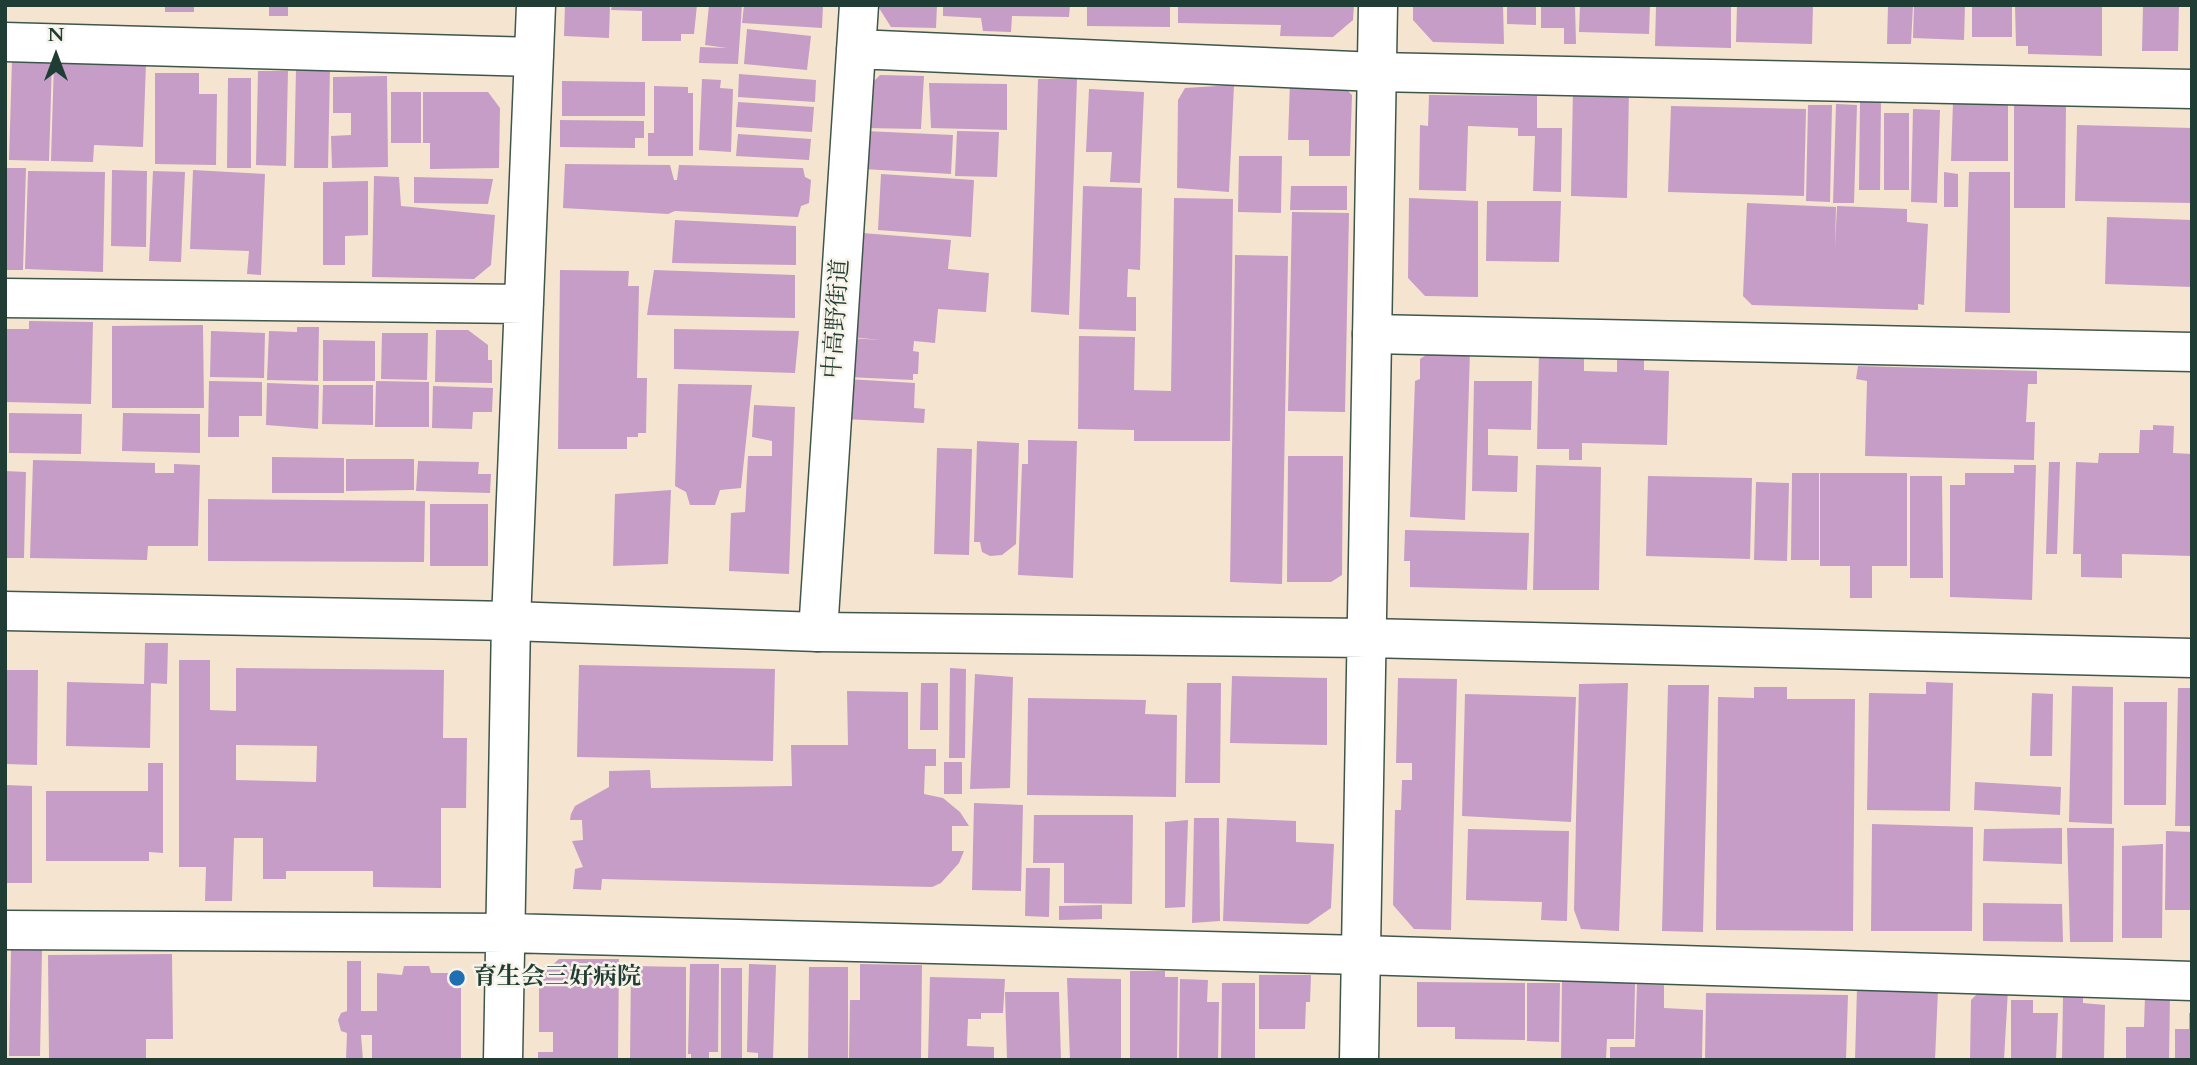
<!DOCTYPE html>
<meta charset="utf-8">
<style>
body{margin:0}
#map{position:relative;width:2197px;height:1065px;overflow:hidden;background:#f5e5d0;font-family:Cardo,serif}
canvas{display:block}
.frame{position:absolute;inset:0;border:7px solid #1f3d34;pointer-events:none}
.north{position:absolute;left:21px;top:21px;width:70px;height:70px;-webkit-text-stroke:5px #f7f3e8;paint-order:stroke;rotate:0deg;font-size:19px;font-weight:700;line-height:28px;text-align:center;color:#1f3d34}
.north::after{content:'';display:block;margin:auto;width:24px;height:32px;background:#1f3d34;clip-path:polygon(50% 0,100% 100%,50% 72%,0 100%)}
</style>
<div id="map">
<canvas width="2197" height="1065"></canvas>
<div class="frame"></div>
<div class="north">N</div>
</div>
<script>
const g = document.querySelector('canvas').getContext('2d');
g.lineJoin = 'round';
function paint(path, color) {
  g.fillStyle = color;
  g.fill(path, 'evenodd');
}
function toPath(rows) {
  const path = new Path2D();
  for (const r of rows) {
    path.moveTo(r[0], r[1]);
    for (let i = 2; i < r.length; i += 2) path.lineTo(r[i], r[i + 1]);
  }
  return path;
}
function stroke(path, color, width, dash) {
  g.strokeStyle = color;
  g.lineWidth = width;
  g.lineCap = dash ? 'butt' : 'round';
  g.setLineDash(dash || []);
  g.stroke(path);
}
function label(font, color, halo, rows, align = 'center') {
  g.font = font + ' Cardo,"Noto Serif JP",serif';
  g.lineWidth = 5;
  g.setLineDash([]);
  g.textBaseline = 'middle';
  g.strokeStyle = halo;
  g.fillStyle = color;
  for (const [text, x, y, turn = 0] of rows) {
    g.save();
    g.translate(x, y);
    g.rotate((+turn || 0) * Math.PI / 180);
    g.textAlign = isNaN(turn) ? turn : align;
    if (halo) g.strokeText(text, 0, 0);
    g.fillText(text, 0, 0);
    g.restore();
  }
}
const building = toPath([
 [165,5,194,5,194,12,165,12],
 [269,5,288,5,288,16,269,16],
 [565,5,610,5,609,38,564,36],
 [612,5,697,5,694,34,681,34,681,41,642,41,642,11,611,10],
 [709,5,742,5,738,64,699,63,700,47,727,48,705,45],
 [744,5,823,5,822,28,742,23],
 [879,5,937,5,936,28,891,27,879,8],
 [943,5,1070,5,1069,17,1012,16,1011,32,983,31,981,18,943,16],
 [1087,5,1170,5,1170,27,1087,26],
 [1178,5,1354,5,1353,20,1333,37,1280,36,1281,25,1178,23],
 [1413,5,1503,5,1504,44,1433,42,1413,20],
 [1507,5,1536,5,1536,25,1507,24],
 [1541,5,1575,5,1576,44,1564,44,1564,28,1541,28],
 [1580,5,1650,5,1649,34,1579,32],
 [1656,5,1731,5,1731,48,1655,46],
 [1737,5,1813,5,1812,44,1736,42],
 [1888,5,1913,5,1911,44,1887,44],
 [1914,5,1965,5,1964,40,1913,38],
 [1972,5,2012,5,2012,37,1972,37],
 [2015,5,2102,5,2102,56,2028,54,2028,46,2016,46],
 [2143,5,2179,5,2178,51,2142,51],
 [747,29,811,36,807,70,744,64],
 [12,60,52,62,49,161,9,160],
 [54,60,146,63,143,147,94,145,93,162,51,161],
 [296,68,330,68,328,168,294,168],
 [258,71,288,71,286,166,256,165],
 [155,73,199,73,199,94,217,94,216,165,155,164],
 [739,74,816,80,815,102,738,97],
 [880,75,924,76,921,129,864,128,866,89],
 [387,76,388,167,332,168,331,136,351,135,351,113,333,113,333,77],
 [228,78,251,78,251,168,227,168],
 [702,79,721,80,720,88,733,89,731,152,699,150],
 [1038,79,1077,79,1069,315,1031,312],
 [562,81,645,82,645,116,562,116],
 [1290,82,1340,83,1352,95,1350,156,1309,156,1309,140,1288,140],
 [929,83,1007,84,1007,130,931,128],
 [1234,85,1229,192,1177,188,1178,100,1185,88],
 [654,86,688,87,688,93,693,93,693,156,648,156,648,133,654,133],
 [1573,88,1629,90,1627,198,1571,196],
 [1089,89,1144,92,1140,183,1110,182,1112,152,1086,152],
 [391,92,421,92,421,143,391,143],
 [423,92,488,92,500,108,499,168,430,169,430,143,423,143],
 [1429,95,1537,96,1537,128,1562,128,1561,192,1533,191,1535,136,1518,136,1518,128,1468,126,1466,191,1419,190,1420,125,1428,126],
 [1860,99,1881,100,1880,190,1859,190],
 [738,102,814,107,812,132,736,127],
 [1953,102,2008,104,2008,161,1951,161],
 [1836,104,1857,105,1854,203,1833,203],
 [1808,105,1832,105,1830,202,1806,201],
 [2014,105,2066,105,2065,208,2014,208],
 [1671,106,1806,109,1804,196,1668,192],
 [1913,109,1940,110,1937,203,1911,202],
 [1884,113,1909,113,1909,190,1884,190],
 [560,120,644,121,644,138,635,138,635,148,560,147],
 [2077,125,2192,128,2192,203,2075,201],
 [865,131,953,135,951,174,863,169],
 [957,131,999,132,997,177,955,176],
 [738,134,811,139,809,160,736,156],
 [1239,156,1282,156,1281,213,1238,212],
 [565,164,670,165,674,180,677,180,679,165,803,168,805,177,811,180,809,203,801,206,798,217,675,211,668,214,563,208],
 [6,168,26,168,23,270,5,270],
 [112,170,147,171,146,247,111,246],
 [193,170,265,174,261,275,247,274,249,251,190,249],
 [28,171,105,172,103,272,25,269],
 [153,171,185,172,181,262,149,261],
 [1944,172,1958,174,1958,207,1944,207],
 [1969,172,2010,172,2010,313,1965,312],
 [881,174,974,180,971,237,878,230],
 [374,176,399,177,401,206,495,215,491,265,474,279,372,277],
 [414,177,493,179,488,204,414,203],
 [368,181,368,235,345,236,345,265,323,265,323,182],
 [1083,186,1142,188,1140,270,1128,269,1127,297,1136,297,1136,331,1079,329],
 [1291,186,1347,186,1347,210,1290,210],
 [1174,198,1233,199,1230,441,1134,441,1134,430,1078,429,1079,336,1135,337,1134,390,1171,391],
 [1409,198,1478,201,1478,297,1425,296,1408,278],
 [1487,201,1561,201,1559,262,1486,261],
 [1747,203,1836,207,1835,248,1837,206,1907,209,1907,222,1928,224,1924,305,1918,304,1918,310,1752,305,1743,296],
 [1292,212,1349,213,1345,412,1288,411],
 [2107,217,2192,220,2192,287,2105,284],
 [675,220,796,226,796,265,672,263],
 [862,233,951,240,948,269,989,273,986,312,938,309,935,343,914,341,913,351,919,352,918,374,913,374,913,380,847,377,849,338,881,340,850,337],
 [1235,255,1288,256,1282,584,1230,582],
 [560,270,629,271,628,286,639,286,637,378,647,378,646,433,638,433,638,437,627,437,627,449,558,449],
 [654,270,795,275,795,318,647,315],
 [29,321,93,322,91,404,5,402,5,329,29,329],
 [203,325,204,408,112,408,112,326],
 [297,327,319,327,318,381,267,380,269,331,297,332],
 [674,329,799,331,795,373,674,369],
 [436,330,468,330,488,345,488,360,492,360,492,383,435,382],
 [211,331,265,333,264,378,210,377],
 [382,333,428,333,427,380,381,379],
 [323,340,375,341,375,381,323,381],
 [1435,349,1470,350,1465,520,1410,517,1415,381,1420,379,1420,359],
 [1539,350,1584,351,1584,371,1617,372,1617,360,1644,360,1644,370,1669,371,1667,445,1582,443,1582,460,1569,460,1569,449,1537,449],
 [1858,366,2037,371,2037,384,2028,384,2026,422,2035,422,2034,460,1865,456,1867,381,1856,379],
 [847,379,915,383,914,408,925,409,924,423,845,419],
 [209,381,262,382,262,416,239,416,239,437,208,437],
 [376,381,429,382,429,427,375,427],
 [1474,381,1532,381,1531,430,1488,429,1488,455,1518,456,1517,492,1472,491],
 [267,383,319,385,318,429,266,425],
 [678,384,752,385,741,488,720,490,715,505,690,505,686,492,675,486],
 [323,385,373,385,373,425,322,424],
 [433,386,493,388,492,412,473,412,472,429,432,428],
 [754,405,795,407,789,574,729,571,731,513,745,512,748,456,772,456,772,441,752,437],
 [9,413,82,414,81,454,9,453],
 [123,413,200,414,200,453,122,451],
 [2153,425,2174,426,2173,453,2192,454,2192,556,2122,554,2122,578,2081,577,2081,554,2073,554,2076,462,2098,463,2099,453,2139,453,2140,430,2153,430],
 [1028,440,1077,441,1073,578,1018,575,1022,464,1028,464],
 [977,441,1019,443,1016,544,1002,555,990,556,982,552,980,542,974,542],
 [937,448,972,449,969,555,934,554],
 [1288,456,1343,456,1342,575,1331,582,1287,582],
 [272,457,344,458,344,493,272,493],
 [346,459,414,459,414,490,346,491],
 [33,460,155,463,155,473,174,473,174,464,200,465,198,546,148,546,147,560,30,558],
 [418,461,479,462,478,474,491,474,490,493,416,491],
 [2049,462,2060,462,2057,554,2046,554],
 [1536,465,1601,467,1599,590,1533,590],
 [2014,465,2036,465,2032,600,1950,597,1950,485,1965,485,1965,473,2014,473],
 [5,471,26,472,24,558,5,558],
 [1792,473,1819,473,1819,560,1791,560],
 [1820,473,1907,473,1907,566,1872,566,1872,598,1850,598,1850,566,1820,566],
 [1648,476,1752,478,1750,559,1646,556],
 [1910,476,1942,476,1943,578,1910,578],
 [1756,482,1789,483,1787,561,1754,560],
 [671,490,668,564,613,566,615,494],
 [208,499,425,501,424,562,208,561],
 [430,504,488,504,488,566,430,566],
 [1405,530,1529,533,1527,590,1410,587,1410,561,1404,561],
 [145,643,168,643,167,684,151,683,150,748,66,746,67,682,144,684],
 [179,660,210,660,210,710,236,711,236,668,444,670,443,738,467,738,466,808,441,808,441,888,373,887,373,871,286,871,286,879,263,879,263,838,234,838,232,901,205,901,206,867,179,867],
 [236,745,317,746,316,782,236,780],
 [579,665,775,669,773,761,577,757],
 [950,668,966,669,965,758,949,758],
 [5,670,38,670,37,765,5,764],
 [975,674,1013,677,1010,788,970,789],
 [1232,676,1327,678,1327,745,1230,743],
 [1398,678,1457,679,1451,930,1414,929,1393,905,1395,810,1401,810,1402,780,1412,780,1412,763,1396,763],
 [1926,682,1953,683,1950,811,1867,810,1869,693,1926,694],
 [921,683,938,683,938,730,920,730],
 [1187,683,1221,683,1220,783,1185,783],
 [1628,683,1619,931,1581,929,1574,910,1579,684],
 [1668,685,1709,685,1703,932,1662,931],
 [2072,686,2113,687,2112,824,2069,822],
 [1754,687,1787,687,1787,699,1855,699,1853,931,1716,930,1718,697,1754,698],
 [2178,688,2192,688,2192,826,2175,826],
 [847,691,908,692,908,749,936,749,936,766,925,766,924,794,943,798,960,812,969,826,952,826,952,851,964,851,959,863,941,883,932,887,602,879,601,890,573,889,575,869,583,867,572,841,583,840,582,820,570,820,571,814,575,806,609,787,609,771,650,770,651,788,792,786,791,745,848,745],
 [2032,693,2053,694,2052,756,2030,756],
 [1465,694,1576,697,1571,822,1462,816],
 [1028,698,1146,700,1145,714,1177,715,1176,797,1027,795],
 [2124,702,2167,702,2166,805,2124,805],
 [944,762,962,762,962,794,944,794],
 [148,763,163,763,163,853,149,852,149,861,46,861,46,791,148,791],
 [1975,782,2061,787,2060,815,1974,810],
 [5,785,32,786,32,883,5,883],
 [974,803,1023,805,1021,891,972,890],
 [1034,815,1133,815,1132,904,1064,903,1064,863,1033,863],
 [1194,818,1219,818,1220,921,1192,923],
 [1227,818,1296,821,1296,842,1334,844,1331,908,1308,924,1223,921],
 [1188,820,1185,907,1165,908,1165,822],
 [1872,824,1973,827,1972,931,1871,931],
 [2062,828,2062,864,1983,861,1984,829],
 [2067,828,2114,828,2113,942,2070,942],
 [1468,829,1569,831,1567,921,1541,920,1542,902,1466,900],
 [2166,831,2192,832,2192,910,2165,910],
 [2163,844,2162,938,2122,938,2122,846],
 [1026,868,1050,868,1049,917,1025,916],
 [1983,903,2062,904,2063,942,1983,941],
 [1102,905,1102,919,1059,920,1059,906],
 [11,949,42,950,40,1056,9,1056],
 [172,954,173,1039,146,1039,146,1059,49,1059,48,955],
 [559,959,619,959,618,1060,538,1060,538,1052,553,1052,553,1032,539,1032,539,977],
 [347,961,361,961,361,1011,377,1011,377,973,402,975,404,966,429,966,431,973,461,973,461,1060,372,1060,372,1035,361,1035,363,1060,346,1060,347,1033,341,1031,338,1020,341,1013,347,1011],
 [690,964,719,964,718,1052,709,1052,709,1060,691,1059,691,1054,688,1054],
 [749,964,776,965,773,1060,758,1060,758,1053,747,1052],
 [860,964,922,965,921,1060,849,1060,850,1000,860,1000],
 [631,966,686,967,686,1060,630,1060],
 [809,967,848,967,848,1060,808,1060],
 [721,968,742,968,742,1060,721,1060],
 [1130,971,1165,971,1165,977,1178,977,1177,1060,1130,1060],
 [1259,975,1311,975,1310,1002,1306,1002,1305,1029,1259,1029],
 [930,977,1005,979,1003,1013,981,1013,981,1019,968,1019,967,1046,994,1047,994,1060,928,1060],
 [1067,978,1121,979,1121,1060,1070,1060],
 [1180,979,1208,980,1207,1002,1219,1002,1218,1060,1179,1060],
 [1562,981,1635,983,1634,1039,1607,1039,1606,1060,1561,1060],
 [1417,982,1525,983,1525,1040,1455,1039,1455,1027,1417,1027],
 [1222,983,1255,983,1255,1060,1221,1060],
 [1527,983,1560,983,1559,1042,1527,1041],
 [1637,984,1664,985,1664,1008,1703,1010,1702,1060,1610,1060,1610,1047,1635,1047],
 [1857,987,1938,990,1935,1060,1855,1060],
 [1982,989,2008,989,2004,1060,1970,1060,1971,1000],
 [1005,992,1059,992,1061,1060,1007,1060],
 [1706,993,1848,995,1846,1060,1705,1060],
 [2145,995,2170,995,2169,1060,2126,1060,2126,1027,2144,1027],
 [2063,996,2083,997,2083,1003,2105,1005,2104,1060,2062,1060],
 [2011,1000,2033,1000,2033,1013,2058,1013,2056,1060,2011,1060],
 [2189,1013,2192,1013,2192,1060,2175,1060,2175,1029,2189,1029]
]);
const minor = toPath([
 [5,42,534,57],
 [856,49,1376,72,2192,89],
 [5,298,524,304],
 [1372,334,2192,352],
 [818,632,859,5],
 [5,930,506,933,1361,955,2192,981],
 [503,1060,511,621,536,5]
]);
const tertiary = toPath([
 [5,611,511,621,818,632,1367,638,2192,658],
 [1359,1060,1378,5]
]);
const markers = [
 [457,978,9,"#1f6fb2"]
];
const streetNames = [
 ["中高野街道",838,319,-86]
];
const poiNames = [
 ["育生会三好病院",473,978]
];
paint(building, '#c59dc6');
stroke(minor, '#3f564b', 41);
stroke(tertiary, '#3f564b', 41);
stroke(minor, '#fff', 38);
stroke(tertiary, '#fff', 38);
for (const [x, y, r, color] of markers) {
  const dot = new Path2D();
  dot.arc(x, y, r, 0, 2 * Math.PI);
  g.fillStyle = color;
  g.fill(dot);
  stroke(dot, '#f7f3e8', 2.5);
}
label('24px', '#1f3d34', '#f7f3e8', streetNames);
label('bold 24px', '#1f3d34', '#f7f3e8', poiNames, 'left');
</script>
